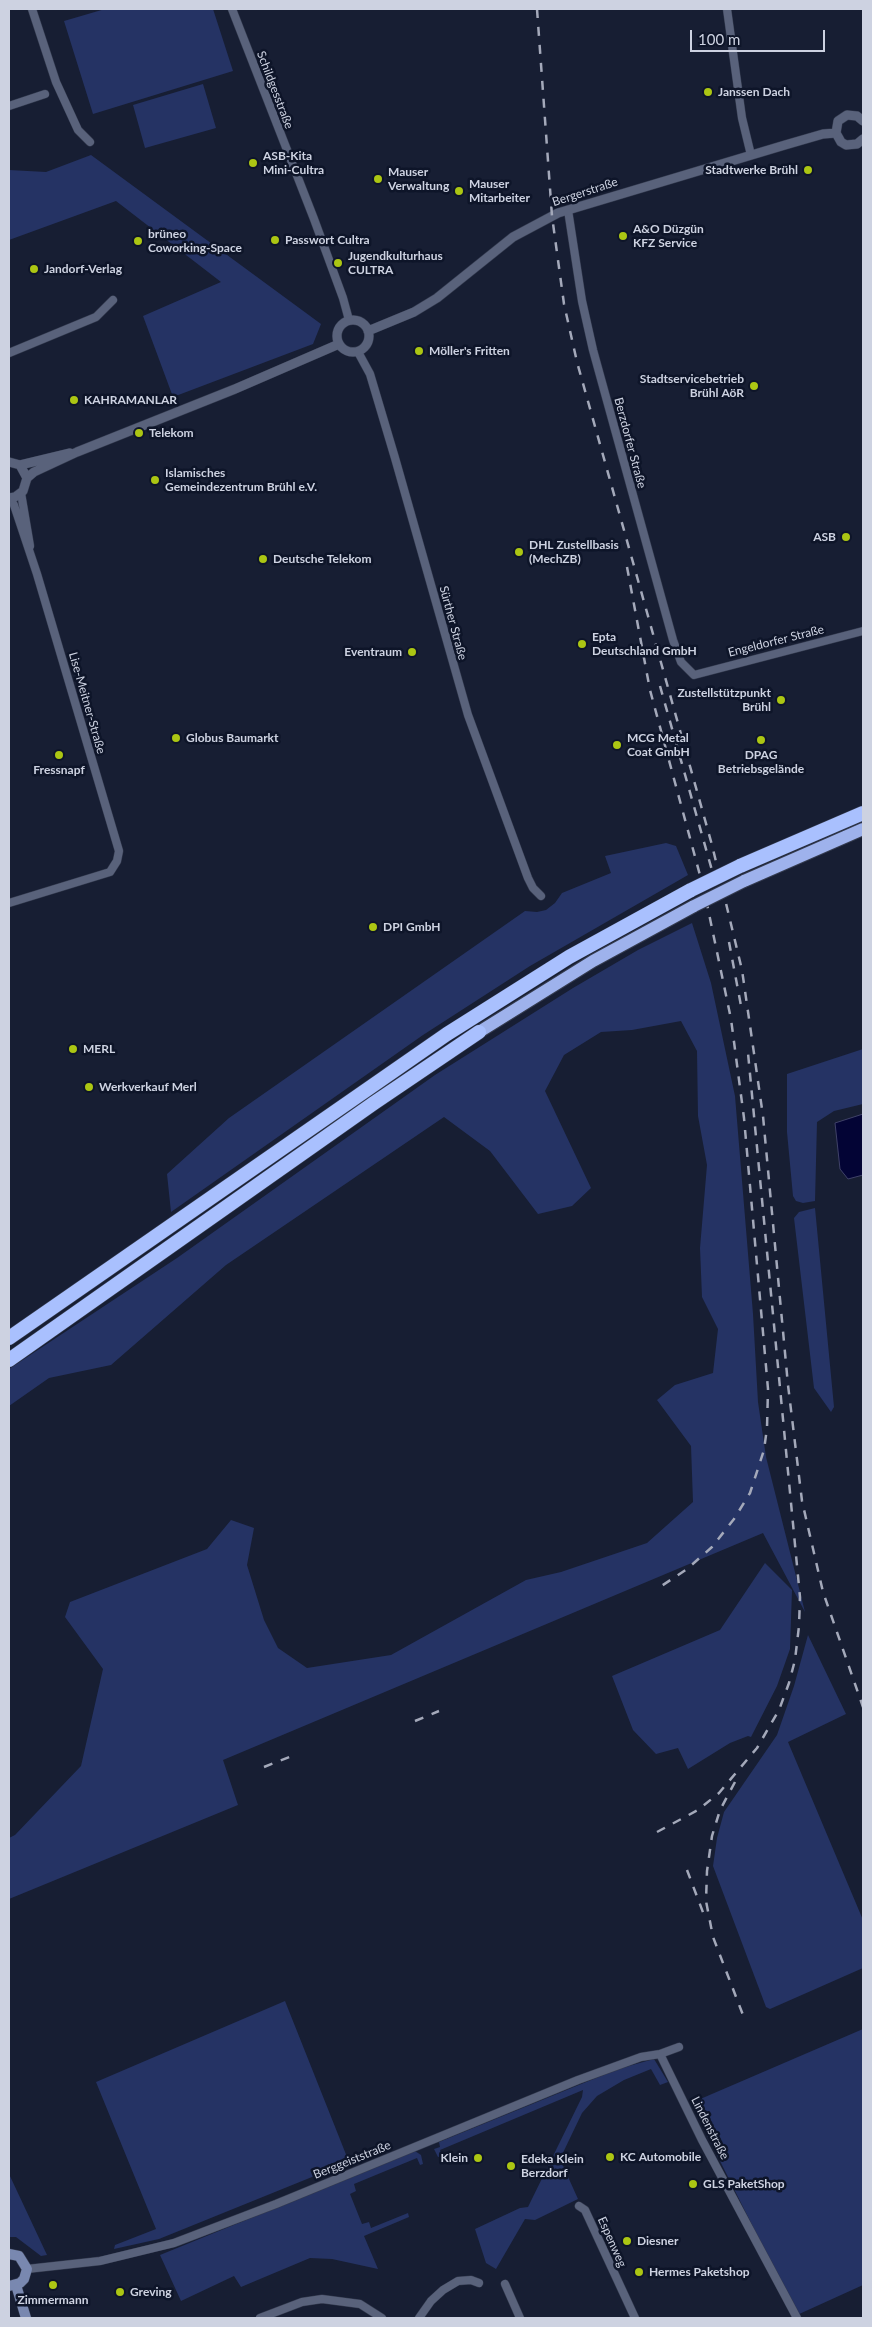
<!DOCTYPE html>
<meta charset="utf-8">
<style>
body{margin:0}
#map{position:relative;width:872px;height:2327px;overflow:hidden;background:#171e33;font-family:Lato,sans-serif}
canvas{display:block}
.frame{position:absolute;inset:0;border:10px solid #cdd2e1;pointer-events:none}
.scale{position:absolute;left:690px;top:30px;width:135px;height:22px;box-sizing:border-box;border:2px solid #cdd2e1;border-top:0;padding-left:6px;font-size:15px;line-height:18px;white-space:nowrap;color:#cdd2e1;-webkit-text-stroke:4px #0e1529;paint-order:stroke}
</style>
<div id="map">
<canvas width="872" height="2327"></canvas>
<div class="frame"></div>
<div class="scale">100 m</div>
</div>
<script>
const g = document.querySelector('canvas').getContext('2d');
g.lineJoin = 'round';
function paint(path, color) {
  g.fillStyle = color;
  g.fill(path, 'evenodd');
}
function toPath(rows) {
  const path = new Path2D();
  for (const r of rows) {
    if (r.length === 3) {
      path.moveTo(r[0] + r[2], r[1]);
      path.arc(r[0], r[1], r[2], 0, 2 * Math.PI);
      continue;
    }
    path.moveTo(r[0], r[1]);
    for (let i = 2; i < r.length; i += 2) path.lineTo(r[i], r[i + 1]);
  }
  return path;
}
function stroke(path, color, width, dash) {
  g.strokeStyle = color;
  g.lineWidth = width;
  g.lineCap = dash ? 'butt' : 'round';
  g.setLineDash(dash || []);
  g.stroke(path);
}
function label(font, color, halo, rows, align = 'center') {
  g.font = font + ' Lato,sans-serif';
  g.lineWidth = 5;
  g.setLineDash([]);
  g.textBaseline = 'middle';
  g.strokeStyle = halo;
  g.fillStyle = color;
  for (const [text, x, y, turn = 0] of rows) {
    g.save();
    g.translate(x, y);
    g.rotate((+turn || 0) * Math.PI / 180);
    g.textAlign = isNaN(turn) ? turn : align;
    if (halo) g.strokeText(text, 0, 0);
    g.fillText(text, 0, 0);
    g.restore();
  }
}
const green = toPath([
 [105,9,213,9,233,71,93,114,64,21],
 [203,84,216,128,145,148,133,105],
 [91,155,321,324,313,344,173,397,143,316,221,282,116,201,9,240,9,170,46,172],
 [666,843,676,846,688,875,530,966,423,1035,171,1212,167,1174,229,1118,525,911,537,912,546,910,555,903,562,893,611,873,605,856],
 [692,923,711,983,735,1096,753,1314,758,1402,766,1457,805,1612,763,1533,223,1760,238,1805,9,1899,9,1838,15,1835,81,1766,103,1669,65,1617,70,1602,207,1549,231,1520,254,1528,247,1565,264,1620,278,1648,307,1668,391,1655,526,1580,561,1572,647,1543,693,1502,691,1446,657,1400,675,1385,713,1373,718,1329,702,1297,700,1248,707,1165,698,1116,697,1051,681,1021,632,1030,601,1032,564,1055,545,1091,591,1188,572,1206,538,1214,490,1151,444,1117,226,1265,111,1365,49,1378,9,1406,9,1369,177,1258,435,1075,573,988,638,950],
 [863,1049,863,1104,834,1111,817,1122,815,1201,803,1203,796,1201,793,1196,787,1132,787,1074],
 [815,1208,834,1407,831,1412,814,1388,794,1218,799,1212],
 [765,1563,792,1590,790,1649,777,1686,751,1737,748,1736,730,1743,688,1769,678,1748,656,1754,633,1730,612,1676,720,1630],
 [808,1635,846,1714,788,1742,863,1920,863,1968,770,2009,766,2007,713,1866,717,1838,724,1812,777,1735,794,1686],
 [285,2001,349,2162,159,2239,114,2249,115,2245,156,2229,96,2082],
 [863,2029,863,2285,797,2315,691,2103],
 [654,2059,668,2082,660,2085,651,2069,624,2080,597,2096,582,2113,560,2159,578,2199,535,2220,525,2219,496,2269,486,2263,475,2229,520,2208,528,2207,582,2097,583,2090,440,2150,442,2156,438,2157,434,2149,440,2147,439,2142,618,2069],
 [415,2151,421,2155,423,2164,420,2165,417,2158,354,2184,356,2191,350,2194,362,2224,369,2222,371,2228,408,2213,409,2217,364,2236,378,2269,332,2259,310,2258,241,2287,234,2276,181,2301,160,2255],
 [9,2174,47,2255,41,2256,16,2237,9,2237]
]);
const water = toPath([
 [863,1114,863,1175,848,1179,840,1169,835,1123,863,1114]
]);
const minor = toPath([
 [32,9,56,82,78,130,90,142],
 [232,9,314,219,343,298,349,320],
 [727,9,742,118,751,155],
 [9,106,45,94],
 [568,210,582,301,593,350,673,640,681,662,694,675,863,631],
 [358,352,370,374,395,458,468,715,528,878,533,888,541,896],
 [9,353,96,317,113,300],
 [21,493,30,546],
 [9,903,110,872,117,861,119,851,37,574,14,505,10,499],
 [660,2054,702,2140,797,2318],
 [579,2206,585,2210,635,2318],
 [27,2269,100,2261,174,2243,276,2204,578,2080,641,2057,660,2054,679,2047],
 [505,2284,520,2318],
 [260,2318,302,2302,322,2299,360,2304,382,2318],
 [419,2318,431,2301,443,2290,458,2281,471,2280,479,2283]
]);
const tertiary = toPath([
 [863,121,857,116,847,115,838,121,836,133,841,142,846,145,857,144,863,139],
 [353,336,16],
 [368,331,414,312,437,298,513,237,558,213,785,145,823,134,836,133],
 [9,462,20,465,27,478,23,491,15,497,9,498],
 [20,465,70,453],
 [27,478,34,472,77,452,235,389,339,344]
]);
const secondary = toPath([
 [9,2254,19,2256,27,2269,24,2279,20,2283,9,2286],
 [16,2285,26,2318]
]);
const trunk = toPath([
 [744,881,863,829],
 [479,1032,593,961,694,906]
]);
const motorway = toPath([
 [740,866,863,813],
 [9,1338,447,1034,569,957,691,890],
 [9,1360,374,1103,479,1032]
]);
const rail = toPath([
 [537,9,552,216,564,304,577,362,712,845,742,970,763,1116,788,1385,802,1501,823,1592,863,1707],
 [627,567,650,690,704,890,731,1019,744,1118,768,1389,767,1428,764,1450,750,1493,734,1519,712,1547,687,1569,660,1587],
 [660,686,715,881],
 [729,942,742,1011],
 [415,1721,439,1711],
 [264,1767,292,1756],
 [735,1782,720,1810,712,1836,707,1871,706,1901,713,1937,743,2015],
 [657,1832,698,1810,719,1793,757,1748,779,1710,789,1683,795,1660,799,1626,800,1597,748,1053],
 [687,1870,704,1915]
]);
const trunkBridge = toPath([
 [694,906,744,881]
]);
const motorwayBridge = toPath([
 [691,890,740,866]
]);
const markers = [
 [708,92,5,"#acc613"],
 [253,163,5,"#acc613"],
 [808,170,5,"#acc613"],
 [378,179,5,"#acc613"],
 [459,191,5,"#acc613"],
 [623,236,5,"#acc613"],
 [275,240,5,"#acc613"],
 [138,241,5,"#acc613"],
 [338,263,5,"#acc613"],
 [34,269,5,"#acc613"],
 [419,351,5,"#acc613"],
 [754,386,5,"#acc613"],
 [74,400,5,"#acc613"],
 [139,433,5,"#acc613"],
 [155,480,5,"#acc613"],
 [846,537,5,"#acc613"],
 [519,552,5,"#acc613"],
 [263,559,5,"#acc613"],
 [582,644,5,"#acc613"],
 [412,652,5,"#acc613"],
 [781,700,5,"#acc613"],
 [176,738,5,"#acc613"],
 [761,740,5,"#acc613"],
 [617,745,5,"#acc613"],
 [59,755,5,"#acc613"],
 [373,927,5,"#acc613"],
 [73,1049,5,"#acc613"],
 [89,1087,5,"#acc613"],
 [610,2157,5,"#acc613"],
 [478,2158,5,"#acc613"],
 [511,2166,5,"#acc613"],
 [693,2184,5,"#acc613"],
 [627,2241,5,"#acc613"],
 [639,2272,5,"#acc613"],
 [53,2285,5,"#acc613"],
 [120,2292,5,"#acc613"]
];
const streetNames = [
 ["Schildgesstraße",275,90,69],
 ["Bergerstraße",585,192,-18],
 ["Berzdorfer Straße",630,443,75],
 ["Sürther Straße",453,623,75],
 ["Engeldorfer Straße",776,641,-14],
 ["Lise-Meitner-Straße",87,703,74],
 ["Lindenstraße",710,2128,63],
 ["Berggeiststraße",352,2160,-22],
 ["Espenweg",612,2242,66]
];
const poiNames = [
 ["Janssen Dach",718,92],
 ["ASB-Kita",263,156],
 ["Mini-Cultra",263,170],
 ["Stadtwerke Brühl",798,170,"right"],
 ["Mauser",388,172],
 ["Verwaltung",388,186],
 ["Mauser",469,184],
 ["Mitarbeiter",469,198],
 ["A&O Düzgün",633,229],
 ["KFZ Service",633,243],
 ["brüneo",148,234],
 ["Coworking-Space",148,248],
 ["Passwort Cultra",285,240],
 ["Jugendkulturhaus",348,256],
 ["CULTRA",348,270],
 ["Jandorf-Verlag",44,269],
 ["Möller's Fritten",429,351],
 ["Stadtservicebetrieb",744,379,"right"],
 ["Brühl AöR",744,393,"right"],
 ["KAHRAMANLAR",84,400],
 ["Telekom",149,433],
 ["Islamisches",165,473],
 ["Gemeindezentrum Brühl e.V.",165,487],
 ["ASB",836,537,"right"],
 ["DHL Zustellbasis",529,545],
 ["(MechZB)",529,559],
 ["Deutsche Telekom",273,559],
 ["Epta",592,637],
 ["Deutschland GmbH",592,651],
 ["Eventraum",402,652,"right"],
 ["Zustellstützpunkt",771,693,"right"],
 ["Brühl",771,707,"right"],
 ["Globus Baumarkt",186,738],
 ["MCG Metal",627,738],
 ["Coat GmbH",627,752],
 ["DPAG",761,755,"center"],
 ["Betriebsgelände",761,769,"center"],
 ["Fressnapf",59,770,"center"],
 ["DPI GmbH",383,927],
 ["MERL",83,1049],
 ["Werkverkauf Merl",99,1087],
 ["KC Automobile",620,2157],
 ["Klein",468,2158,"right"],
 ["Edeka Klein",521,2159],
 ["Berzdorf",521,2173],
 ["GLS PaketShop",703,2184],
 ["Diesner",637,2241],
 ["Hermes Paketshop",649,2272],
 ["Greving",130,2292],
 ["Zimmermann",53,2300,"center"]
];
paint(green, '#253364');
paint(water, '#030435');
stroke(water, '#404269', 1);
stroke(minor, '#343b4f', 9);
stroke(tertiary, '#343b4f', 10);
stroke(secondary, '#343b4f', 11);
stroke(trunk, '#343b4f', 14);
stroke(motorway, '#343b4f', 15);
stroke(minor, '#59627b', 8);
stroke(tertiary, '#59627b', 9);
stroke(secondary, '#7988b0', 10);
stroke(trunk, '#9eb2ec', 12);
stroke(motorway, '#a9c0fe', 14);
stroke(rail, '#a4a9ba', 2.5, [9, 9]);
stroke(trunkBridge, '#343b4f', 14, []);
stroke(motorwayBridge, '#343b4f', 15, []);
stroke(trunkBridge, '#9eb2ec', 12);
stroke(motorwayBridge, '#a9c0fe', 14);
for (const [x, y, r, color] of markers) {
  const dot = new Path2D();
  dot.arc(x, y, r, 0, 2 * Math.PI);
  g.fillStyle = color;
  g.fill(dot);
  stroke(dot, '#0e1529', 2);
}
label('12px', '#cdd2e1', '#0e1529', streetNames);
label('bold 12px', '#cdd2e1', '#0e1529', poiNames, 'left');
</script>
